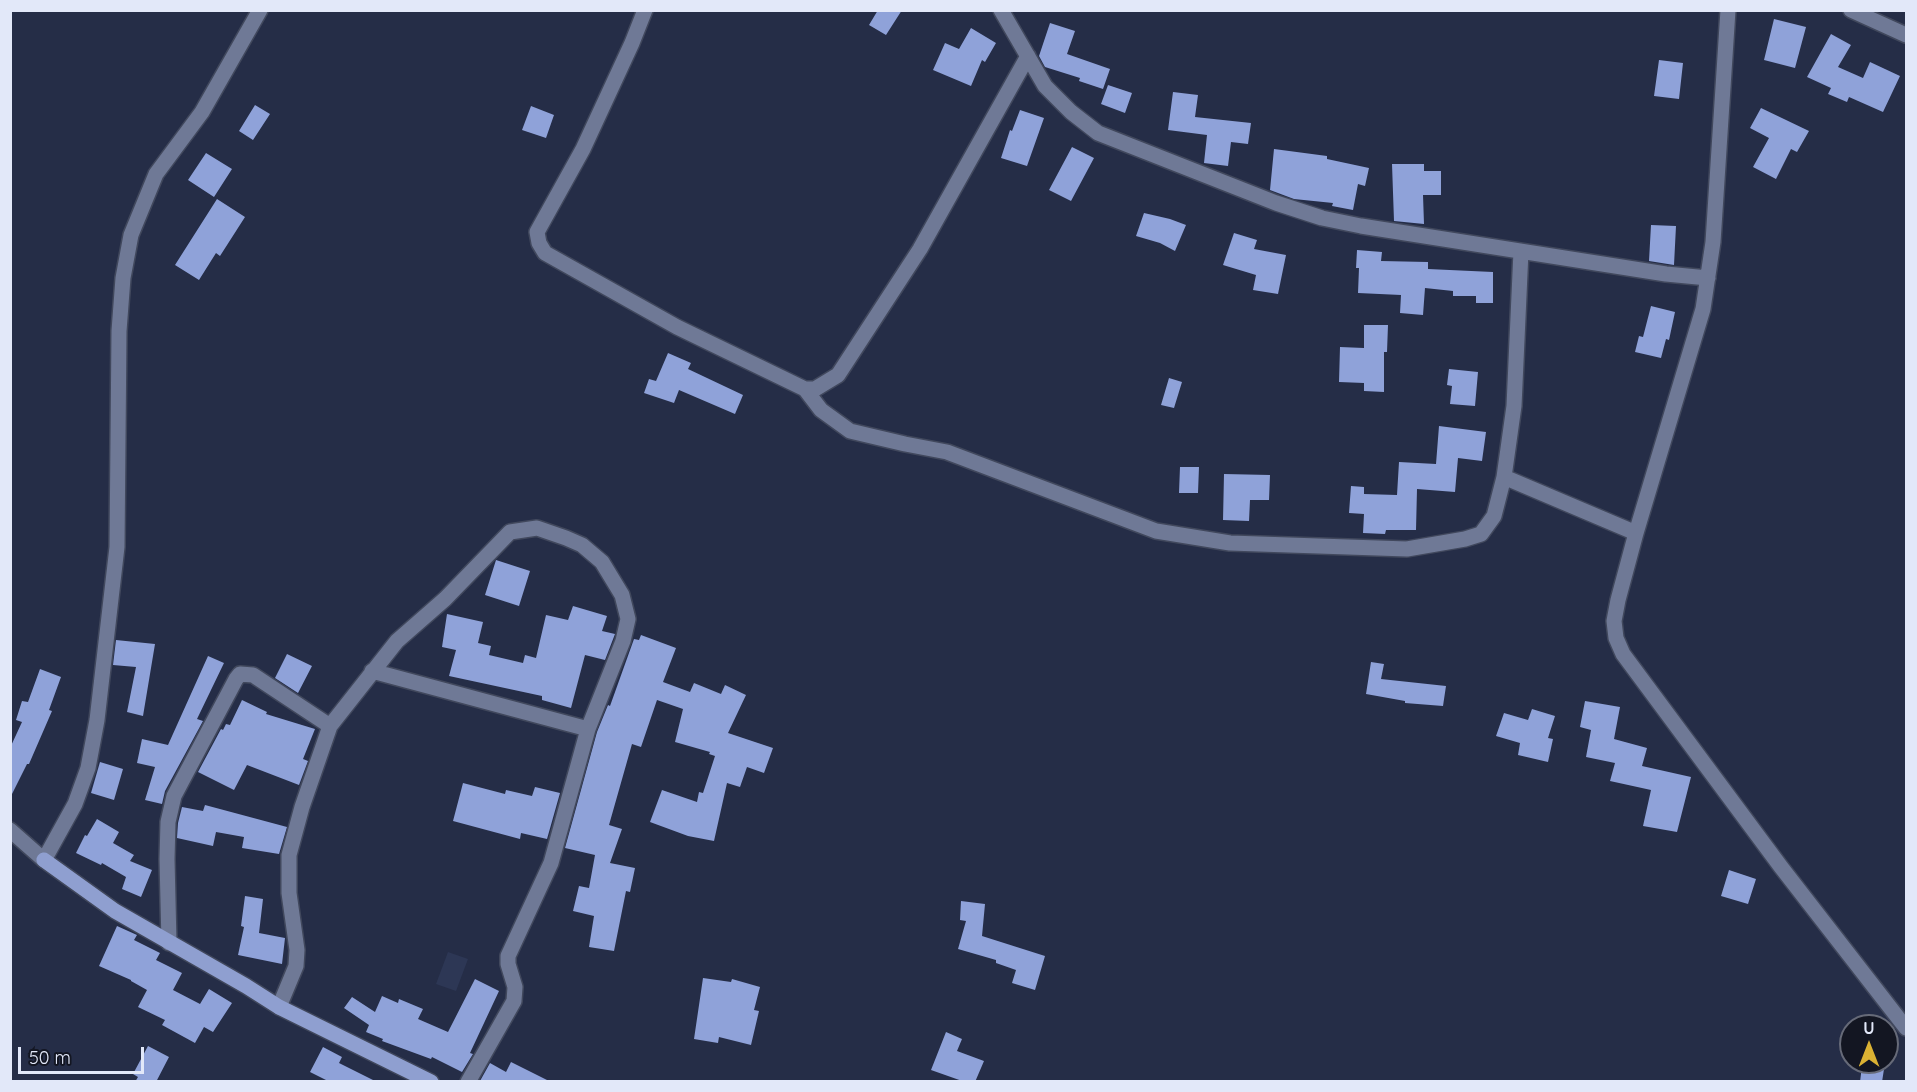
<!DOCTYPE html>
<style>
body{margin:0}
#map{position:relative;width:1917px;height:1092px;overflow:hidden;background:#252d47;font-family:Quicksand,sans-serif}
canvas{display:block}
.frame{position:absolute;inset:0;border:12px solid #e2e8f9;pointer-events:none}
.north{position:absolute;left:1839px;top:1014px;width:60px;height:60px;box-sizing:border-box;background:#131622;border:2px solid #666a78;border-radius:50%;rotate:0deg;font-size:16px;font-weight:700;line-height:24px;text-align:center;color:#e2e8f9}
.north::after{content:'';display:block;margin:auto;width:21px;height:27px;background:#dbb233;clip-path:polygon(50% 0,100% 100%,50% 72%,0 100%)}
.scale{position:absolute;left:18px;top:1047px;width:126px;height:27px;box-sizing:border-box;border:3px solid #e2e8f9;border-top:0;padding-left:8px;font-size:18px;line-height:21px;white-space:nowrap;color:#e2e8f9;-webkit-text-stroke:4px #131622;paint-order:stroke}
</style>
<div id="map">
<canvas width="1917" height="1092"></canvas>
<div class="frame"></div>
<div class="north">U</div>
<div class="scale">50 m</div>
</div>
<script>
const g = document.querySelector('canvas').getContext('2d');
g.lineJoin = 'round';
function paint(path, color) {
  g.fillStyle = color;
  g.fill(path, 'evenodd');
}
function toPath(rows) {
  const path = new Path2D();
  for (const r of rows) {
    path.moveTo(r[0], r[1]);
    for (let i = 2; i < r.length; i += 2) path.lineTo(r[i], r[i + 1]);
  }
  return path;
}
function stroke(path, color, width, dash) {
  g.strokeStyle = color;
  g.lineWidth = width;
  g.lineCap = dash ? 'butt' : 'round';
  g.setLineDash(dash || []);
  g.stroke(path);
}
const built = toPath([
 [448,952,468,959,456,991,436,984]
]);
const building = toPath([
 [878,10,902,10,886,35,869,25],
 [1774,19,1806,27,1795,68,1764,60],
 [1050,23,1075,31,1067,54,1110,69,1103,89,1079,81,1080,78,1045,67,1039,56],
 [971,28,996,43,985,62,982,60,971,86,933,70,945,43,959,49],
 [1831,34,1851,45,1838,67,1863,78,1870,62,1900,76,1883,112,1849,97,1847,102,1828,94,1831,88,1807,77],
 [1659,60,1683,63,1679,99,1654,96],
 [1108,85,1132,93,1125,113,1101,104],
 [1173,92,1198,95,1195,117,1251,123,1248,144,1231,142,1228,166,1204,163,1207,135,1168,130],
 [255,105,270,114,253,140,239,131],
 [531,106,554,115,546,138,522,130],
 [1761,108,1809,131,1797,152,1791,149,1776,179,1753,167,1769,138,1750,128],
 [1020,110,1044,118,1027,166,1001,158,1010,130,1012,131],
 [1072,147,1094,158,1071,201,1049,190],
 [1274,149,1327,156,1327,159,1369,168,1365,186,1358,184,1353,210,1332,206,1333,203,1294,199,1270,190],
 [206,153,232,169,214,197,188,180],
 [1392,164,1424,164,1424,171,1441,171,1441,195,1423,195,1424,224,1394,221],
 [217,199,245,217,220,256,216,253,199,280,175,265],
 [1144,213,1170,219,1186,225,1175,251,1160,243,1136,236],
 [1651,225,1676,226,1674,265,1649,261],
 [1234,233,1257,240,1254,249,1286,255,1278,294,1253,290,1256,275,1223,265],
 [1357,250,1382,252,1381,261,1428,262,1428,269,1493,272,1493,303,1476,303,1476,296,1453,296,1453,291,1425,288,1423,315,1400,313,1401,295,1358,293,1359,268,1356,268],
 [1651,306,1675,312,1669,340,1666,339,1661,358,1635,352,1639,336,1643,337],
 [1364,325,1388,325,1387,352,1384,352,1384,392,1364,391,1364,383,1339,382,1340,347,1364,348],
 [668,353,691,363,688,369,743,395,735,414,679,390,674,403,644,393,649,379,656,381],
 [1449,369,1478,372,1475,406,1450,404,1452,386,1447,385],
 [1169,378,1182,382,1174,408,1161,405],
 [1439,426,1486,432,1482,461,1458,458,1455,492,1417,489,1416,530,1386,530,1385,534,1363,533,1364,514,1349,513,1351,486,1364,487,1364,494,1397,495,1399,462,1436,464],
 [1180,467,1199,467,1198,493,1179,493],
 [1224,474,1270,475,1269,500,1250,500,1249,521,1223,520],
 [496,560,530,571,519,606,485,595],
 [573,606,607,616,602,631,615,634,605,660,585,655,571,708,542,700,542,696,449,676,456,650,442,647,447,614,483,622,478,643,491,646,489,655,523,663,525,655,536,658,546,615,568,620],
 [641,635,676,648,663,682,690,692,694,683,721,694,725,685,746,695,728,733,773,748,764,773,747,767,740,787,727,783,714,841,688,836,650,822,662,790,697,802,699,792,703,793,715,756,709,754,710,752,675,742,683,709,657,700,641,747,632,744,609,825,622,829,610,863,635,868,630,892,626,891,614,951,589,947,594,916,573,911,579,886,589,888,595,855,565,848,597,732,608,705,610,706,634,639,639,640],
 [116,640,155,644,143,716,127,712,136,667,113,665],
 [287,654,312,666,298,693,275,678],
 [208,656,224,663,197,719,203,721,165,791,162,804,145,800,155,767,137,763,142,739,168,745],
 [1371,662,1384,664,1381,679,1446,686,1443,706,1405,703,1405,701,1366,694],
 [40,669,61,677,49,710,52,711,29,764,27,764,10,798,10,748,22,722,16,720,22,701,28,702],
 [242,700,267,712,266,714,315,729,303,759,308,761,299,785,247,765,234,790,198,772,221,729,223,730,226,724,230,725],
 [1585,701,1620,707,1614,739,1647,748,1642,766,1691,777,1677,832,1643,826,1651,790,1610,781,1615,763,1586,757,1591,730,1580,727],
 [1532,709,1555,716,1548,738,1553,739,1548,762,1518,755,1520,743,1496,736,1504,713,1528,720],
 [100,762,123,769,114,800,91,793],
 [463,783,505,794,506,790,532,796,535,787,560,793,547,839,521,833,520,839,453,821],
 [205,805,287,827,279,854,242,848,244,837,216,832,213,846,177,838,178,823,182,807,203,811],
 [97,819,119,832,113,843,134,855,130,861,152,870,141,897,122,889,126,877,102,863,101,865,76,853,85,835,87,836],
 [1729,870,1756,879,1748,904,1721,896],
 [245,896,263,899,259,933,285,938,282,964,238,955,244,927,241,926],
 [961,901,985,904,982,936,1045,956,1035,990,1012,983,1016,970,996,963,996,960,958,949,966,921,960,920],
 [117,926,137,935,134,940,160,953,156,960,182,973,173,990,200,1004,209,989,232,1003,213,1032,204,1027,195,1043,162,1025,165,1020,138,1007,147,990,131,981,131,980,99,966],
 [703,978,731,982,732,979,760,987,754,1010,759,1011,751,1045,719,1037,718,1043,694,1039],
 [475,979,499,991,470,1053,473,1054,462,1072,432,1057,431,1059,382,1041,383,1039,366,1032,369,1025,344,1008,352,997,375,1012,382,996,398,1003,399,999,423,1009,418,1019,448,1032],
 [946,1032,962,1039,957,1051,984,1061,975,1082,965,1082,931,1070],
 [148,1046,169,1057,156,1082,135,1082,138,1077,133,1074],
 [323,1047,342,1057,339,1063,377,1082,330,1082,310,1072],
 [511,1062,551,1082,480,1081,490,1063,506,1072],
 [1862,1066,1884,1069,1882,1082,1860,1082]
]);
const minor = toPath([
 [645,10,632,43,583,149,537,232,539,243,545,253,677,327,805,389,815,389,838,375,920,249,1028,56],
 [1001,10,1045,86,1071,112,1098,133,1276,203,1322,218,1361,226,1666,274,1708,278],
 [1728,10,1713,242,1703,309,1636,533,1618,600,1614,621,1616,638,1623,654,1781,867,1906,1028],
 [1851,10,1906,35],
 [805,389,821,410,850,431,905,444,947,452,1156,531,1230,543,1407,549,1465,539,1481,534,1494,516,1504,477,1514,406,1521,251],
 [1504,477,1636,533],
 [372,671,588,729],
 [10,830,44,860,75,804,88,768,97,720,117,547,119,331,123,278,131,235,156,174,202,112,260,10],
 [169,943,167,859,168,822,174,796,236,679,240,674,253,675,330,726],
 [279,1007,296,966,297,950,289,893,289,855,302,807,330,726,397,641,445,599,510,532,537,528,566,538,582,545,602,562,622,595,628,619,623,641,588,729,551,863,508,956,508,964,515,987,514,1001,468,1082]
]);
const major = toPath([
 [44,860,115,911,246,986,279,1007,431,1082]
]);
paint(built, '#2d3755');
paint(building, '#8fa2d9');
stroke(minor, '#41485d', 18);
stroke(major, '#41485d', 18);
stroke(minor, '#6f7996', 15);
stroke(major, '#8f9fd0', 15);
</script>
